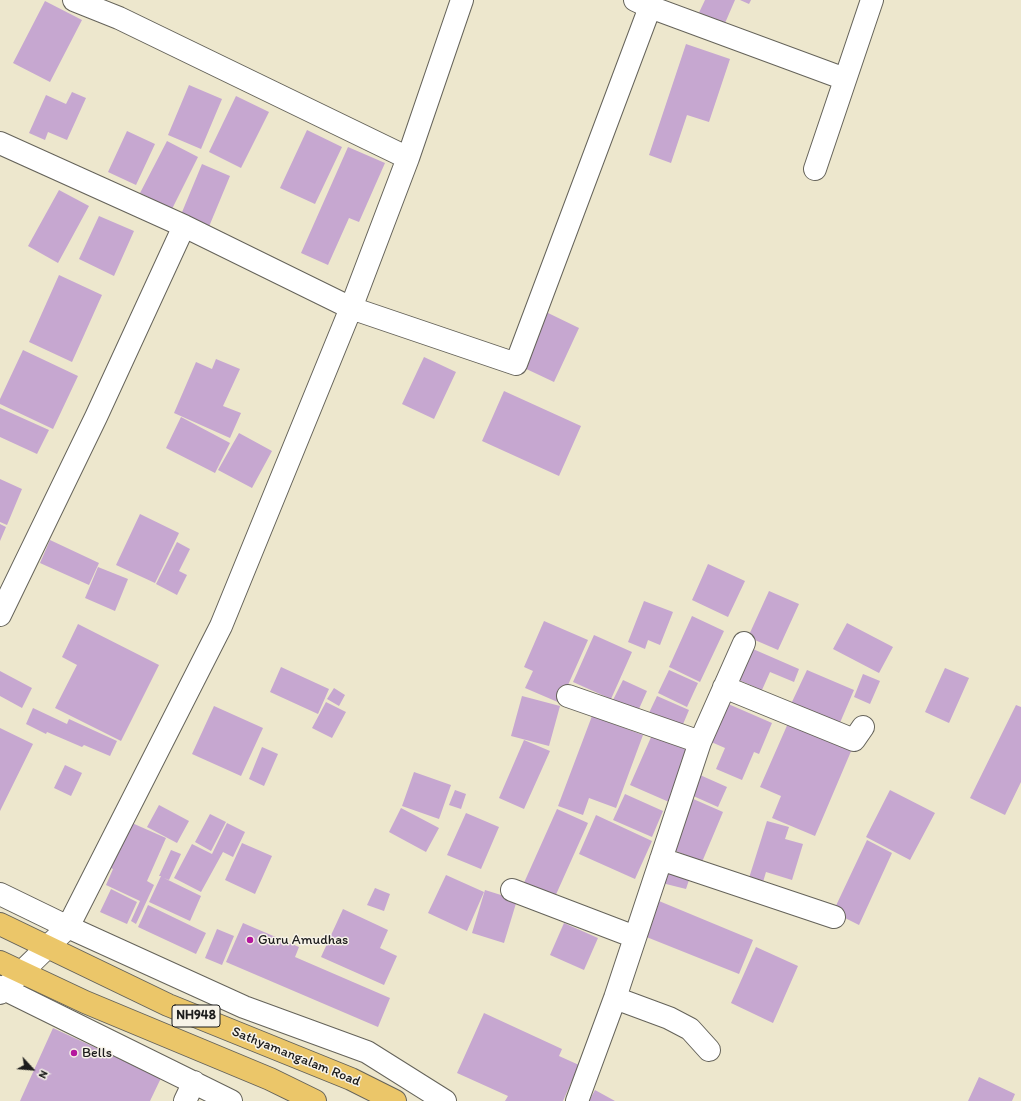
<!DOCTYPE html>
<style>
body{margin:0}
#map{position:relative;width:1021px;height:1101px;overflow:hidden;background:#ede7cd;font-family:Itim,sans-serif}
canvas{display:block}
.north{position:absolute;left:12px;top:1049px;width:40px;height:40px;-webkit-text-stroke:3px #f7f3e8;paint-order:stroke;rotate:116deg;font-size:11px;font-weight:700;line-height:16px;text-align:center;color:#1c1c1c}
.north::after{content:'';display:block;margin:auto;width:14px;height:18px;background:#1c1c1c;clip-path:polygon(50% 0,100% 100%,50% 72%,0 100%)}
</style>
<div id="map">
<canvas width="1021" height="1101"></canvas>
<div class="north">N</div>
</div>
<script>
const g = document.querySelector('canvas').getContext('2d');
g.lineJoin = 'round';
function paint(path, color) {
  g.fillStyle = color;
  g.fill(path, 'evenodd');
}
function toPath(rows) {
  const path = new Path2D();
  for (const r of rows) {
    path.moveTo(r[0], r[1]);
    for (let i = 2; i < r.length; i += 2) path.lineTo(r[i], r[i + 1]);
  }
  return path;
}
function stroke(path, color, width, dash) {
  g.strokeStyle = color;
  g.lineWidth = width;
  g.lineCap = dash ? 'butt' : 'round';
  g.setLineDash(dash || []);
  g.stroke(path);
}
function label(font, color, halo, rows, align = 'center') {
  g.font = font + ' Itim,sans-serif';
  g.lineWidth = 3;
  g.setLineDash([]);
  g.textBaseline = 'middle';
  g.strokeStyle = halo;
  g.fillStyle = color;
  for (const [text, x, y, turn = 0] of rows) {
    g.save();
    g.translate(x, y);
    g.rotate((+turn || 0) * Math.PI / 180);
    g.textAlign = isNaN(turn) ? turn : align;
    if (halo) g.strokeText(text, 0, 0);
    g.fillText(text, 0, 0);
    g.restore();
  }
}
const building = toPath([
 [705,0,735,0,722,30,696,19],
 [740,0,751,0,749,4],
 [45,1,82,20,50,82,13,63],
 [686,44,730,59,709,122,687,115,671,163,649,155],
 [189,85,222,99,201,149,168,135],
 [72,92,86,98,67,140,48,132,45,140,29,133,46,95,66,104],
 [236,96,269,112,241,168,209,152],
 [307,130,342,147,315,204,280,188],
 [127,131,155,144,136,185,108,172],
 [167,141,198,157,172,209,140,193],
 [348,147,385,163,359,222,349,218,328,265,301,253],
 [202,164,230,176,208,229,180,217],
 [59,190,89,206,58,263,28,246],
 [99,216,134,231,114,276,79,259],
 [59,275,102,295,72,362,29,342],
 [546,312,579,328,554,382,520,366],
 [23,350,78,376,53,429,0,404,0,399],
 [424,357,456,372,434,419,402,404],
 [216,359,240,369,223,406,241,413,230,438,174,413,196,362,212,369],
 [504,391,581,426,559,476,482,441],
 [0,408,49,430,37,454,0,437],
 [181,417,230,443,215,473,166,448],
 [239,433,272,451,252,488,218,470],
 [0,479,22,489,7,525,0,522],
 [140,514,179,533,155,583,116,565],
 [0,524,6,527,0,541],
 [50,540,99,563,89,585,40,563],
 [177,542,190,549,179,571,187,575,177,595,156,584],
 [708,564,745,581,728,617,692,600],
 [98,567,128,579,115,611,85,598],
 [769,591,799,604,778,650,748,637],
 [644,601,673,612,660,645,648,640,645,649,628,642],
 [692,616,724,631,700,682,669,667],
 [544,621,588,640,560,703,525,688,533,671,524,667],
 [847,623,893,647,879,673,833,649],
 [78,624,159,665,121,741,55,708,77,665,62,657],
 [594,635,632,652,611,699,573,682],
 [753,649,799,669,794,682,770,672,762,690,739,680],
 [281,667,329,689,318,714,270,692],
 [945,668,969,678,949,723,925,712],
 [669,670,698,683,687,707,658,693],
 [807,670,854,690,839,725,791,704],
 [0,671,32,688,22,708,0,696],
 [863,674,880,681,870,704,854,697],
 [623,680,647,691,638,711,613,700],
 [334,688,345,695,339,706,327,699],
 [522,696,560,706,549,746,511,736],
 [657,696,689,710,681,729,648,715],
 [326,702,346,712,332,738,312,728],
 [726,703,772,723,759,754,754,752,742,780,716,769,725,748,709,741],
 [1016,705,1021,707,1021,782,1005,815,970,798],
 [214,706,263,728,241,776,192,754],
 [33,708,67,724,69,719,117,741,110,756,84,745,82,747,47,732,46,734,26,724],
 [592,716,643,735,616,808,589,798,583,815,558,806],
 [789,721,852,749,815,836,772,818,781,796,760,787],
 [0,728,33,744,0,811],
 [652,735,691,752,669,802,630,785],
 [524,740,550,751,524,809,499,798],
 [262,747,278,754,264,786,249,779],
 [65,765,82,773,71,796,54,788],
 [414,772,451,785,439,819,402,806],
 [700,775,727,787,718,807,691,795],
 [455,790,466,794,461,809,449,805],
 [890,790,935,813,910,860,866,837],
 [625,794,663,811,652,837,613,820],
 [691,798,723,812,702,862,669,848],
 [159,805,189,821,177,843,147,827],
 [401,808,439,828,426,852,389,832],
 [557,809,588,823,554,899,523,885],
 [466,813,499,827,481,869,447,855],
 [210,814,226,822,211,851,195,842],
 [596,815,652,841,635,879,579,854],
 [767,821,789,827,785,839,803,844,792,880,766,872,763,882,749,878],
 [132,823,166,838,147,881,154,885,136,924,131,921,140,901,106,885,113,869,111,868],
 [227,823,245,832,233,857,223,852,201,892,174,878,192,844,212,854],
 [867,840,892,853,859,925,833,912],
 [242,843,272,856,255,894,225,880],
 [171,850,181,854,169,880,164,878,201,896,190,921,149,902,161,876,159,876],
 [666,870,690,877,686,889,662,883],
 [446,875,484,892,467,931,428,913],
 [375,888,390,894,384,911,367,905],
 [111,889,137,902,127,924,100,912],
 [485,890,517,900,504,943,472,933],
 [659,901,753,940,739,974,644,936],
 [148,905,206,933,196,954,138,927],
 [343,909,388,930,380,948,397,956,384,985,321,957],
 [243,923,299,947,295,957,390,998,378,1027,226,962],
 [564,923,598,938,584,970,550,955],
 [217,929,234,936,222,965,205,958],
 [756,947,798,966,773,1023,731,1003],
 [484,1013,562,1049,559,1056,579,1065,563,1101,505,1101,508,1096,457,1073],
 [53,1028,161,1078,150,1101,20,1101],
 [979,1077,1015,1094,1012,1101,968,1101],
 [595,1090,615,1101,589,1101]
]);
const minor = toPath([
 [74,0,119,18,408,158],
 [462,0,408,158,351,308,516,364,650,7,635,0],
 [650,7,845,79],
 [0,143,184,226,351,308,221,626,68,927,0,993],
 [815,169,872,0],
 [0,615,96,417,184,226],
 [724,687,854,740,863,727],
 [568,696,700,742],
 [661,859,834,917],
 [512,890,635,937],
 [0,894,68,927,244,1007,367,1052,445,1101],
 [0,987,231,1101],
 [615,998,669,1018,690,1029,709,1050],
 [185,1101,194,1082],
 [577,1101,615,998,700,742,744,643]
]);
const highway = toPath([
 [0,924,168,1005,351,1079,395,1101],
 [0,962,85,1002,270,1079,315,1101]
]);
const markers = [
 [250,940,4,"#b5179e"],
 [74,1053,4,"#b5179e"]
];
const shields = [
 [196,1016,48]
];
const shieldNames = [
 ["NH948",196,1016]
];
const poiNames = [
 ["Guru Amudhas",258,940],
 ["Bells",82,1053]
];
const streetNames = [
 ["Sathyamangalam Road",296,1057,22]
];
paint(building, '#c6a7d0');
stroke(minor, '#65635a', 24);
stroke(highway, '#65635a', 24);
stroke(minor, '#fff', 22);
stroke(highway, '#ebc669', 22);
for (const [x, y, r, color] of markers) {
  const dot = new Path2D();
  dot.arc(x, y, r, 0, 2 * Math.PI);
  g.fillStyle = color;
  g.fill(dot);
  stroke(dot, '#f7f3e8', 1.5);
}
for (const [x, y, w] of shields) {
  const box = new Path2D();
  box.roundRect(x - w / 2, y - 11, w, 22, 3);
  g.fillStyle = '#f7f3e8';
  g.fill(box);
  stroke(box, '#1c1c1c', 1);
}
label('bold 13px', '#1c1c1c', null, shieldNames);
label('14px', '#1c1c1c', '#f7f3e8', poiNames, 'left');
label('14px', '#1c1c1c', '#f7f3e8', streetNames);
</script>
